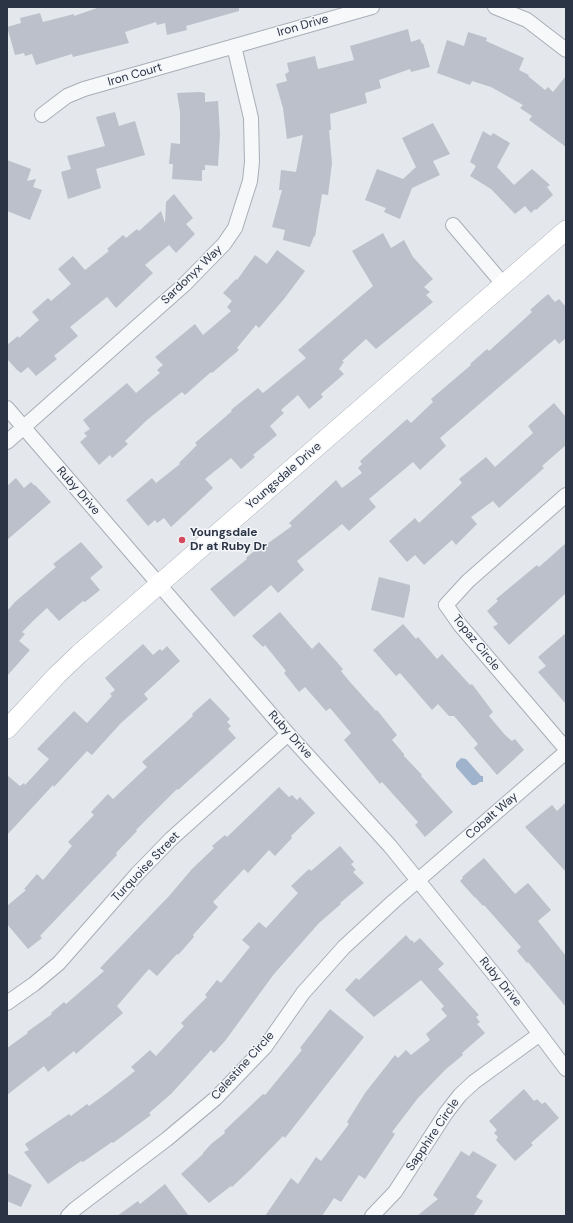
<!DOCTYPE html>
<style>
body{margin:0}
#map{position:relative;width:573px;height:1223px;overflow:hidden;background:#e4e7ec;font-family:"DM Sans",sans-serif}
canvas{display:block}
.frame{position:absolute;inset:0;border:8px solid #2b3445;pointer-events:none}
</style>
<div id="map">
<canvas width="573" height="1223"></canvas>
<div class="frame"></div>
</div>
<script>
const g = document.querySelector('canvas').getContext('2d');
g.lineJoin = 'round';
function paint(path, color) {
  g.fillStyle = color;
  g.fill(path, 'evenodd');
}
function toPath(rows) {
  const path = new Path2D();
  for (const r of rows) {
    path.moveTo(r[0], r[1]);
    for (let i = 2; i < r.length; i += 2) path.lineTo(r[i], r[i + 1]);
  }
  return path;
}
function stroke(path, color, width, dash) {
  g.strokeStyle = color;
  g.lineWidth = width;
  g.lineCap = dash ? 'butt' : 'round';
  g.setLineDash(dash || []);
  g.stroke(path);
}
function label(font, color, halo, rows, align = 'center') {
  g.font = font + ' "DM Sans",sans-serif';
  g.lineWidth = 3;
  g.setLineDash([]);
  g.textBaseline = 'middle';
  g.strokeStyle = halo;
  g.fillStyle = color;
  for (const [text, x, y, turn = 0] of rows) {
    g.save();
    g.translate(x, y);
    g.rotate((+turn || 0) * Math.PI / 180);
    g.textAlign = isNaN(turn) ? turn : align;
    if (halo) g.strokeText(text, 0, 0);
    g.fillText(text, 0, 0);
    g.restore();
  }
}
const water = toPath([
 [461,758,466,759,481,776,483,776,483,782,480,782,476,785,472,785,456,767,456,763]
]);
const building = toPath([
 [100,7,239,7,239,11,186,26,187,30,167,35,165,23,157,25,156,22,125,32,129,43,73,57,72,54,36,65,32,54,25,56,24,53,15,55,7,27,21,23,20,18,40,13,43,22,74,14,74,16],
 [408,29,411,42,420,39,422,44,423,43,430,67,411,72,410,69,379,80,381,88,365,93,367,103,330,114,331,130,329,130,332,163,328,195,322,194,315,237,314,236,310,247,283,240,285,230,272,227,282,190,279,190,281,170,296,172,303,135,287,139,283,108,276,84,287,81,285,74,289,72,287,63,315,56,318,69,354,60,350,46],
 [468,32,487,38,486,41,524,58,519,70,529,75,528,76,545,90,548,87,553,92,566,76,566,147,529,120,532,116,520,108,523,105,491,87,472,81,470,85,437,73,447,40,464,46],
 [200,92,205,93,205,102,218,101,220,134,218,166,205,165,205,170,202,170,202,181,172,179,173,164,169,164,171,143,180,144,180,112,177,93],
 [115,112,119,126,135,121,145,155,96,169,101,188,68,199,61,172,71,169,67,156,105,146,96,117],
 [433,123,450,154,433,161,440,175,412,188,400,219,384,212,386,208,365,200,377,169,403,179,416,167,402,138],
 [483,131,491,136,493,133,510,143,497,167,514,185,532,169,550,185,547,187,553,195,536,210,535,209,531,213,525,206,515,214,491,189,470,176,476,166,470,162],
 [7,160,31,169,27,181,36,179,33,187,42,190,30,220,7,211],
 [174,194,193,218,186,224,195,234,176,253,169,245,145,265,153,273,116,308,107,297,70,327,78,336,54,356,57,359,36,376,28,367,21,373,17,370,7,359,7,345,18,336,19,338,39,320,32,312,48,298,51,301,71,284,58,269,73,256,85,270,109,251,107,249,123,235,126,238,137,229,139,231,161,211,165,223,166,202],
 [383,233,391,248,404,240,413,257,433,279,424,287,430,292,426,295,433,302,376,349,366,339,342,361,344,362,339,369,344,374,321,394,323,397,309,409,298,395,281,410,284,413,270,426,277,435,253,455,255,457,241,469,231,458,205,479,213,488,171,527,164,518,157,523,155,520,148,526,126,500,152,478,156,483,180,464,179,463,197,445,195,443,232,411,231,410,258,388,263,393,306,358,298,350,373,286,352,251],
 [277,250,305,271,284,299,259,328,256,325,237,348,239,350,212,373,211,372,185,395,182,392,147,420,125,441,128,444,112,458,110,455,99,465,80,442,87,436,84,433,90,429,83,420,127,383,136,393,160,373,157,370,163,365,155,357,195,324,203,335,231,311,227,307,232,301,223,293,236,279,237,280,255,255,267,264],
 [548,294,555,302,559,299,566,307,566,338,559,344,555,339,440,438,446,446,420,470,413,462,369,499,376,507,349,531,342,524,297,561,304,570,278,593,271,585,234,617,210,589,247,559,246,558,265,542,267,544,292,526,289,523,336,480,342,488,362,473,358,468,362,464,360,461,407,419,411,423,433,402,431,399,471,365,470,364,487,349,489,351,532,312,530,310],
 [554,403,566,417,566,445,542,466,544,468,499,508,493,501,471,517,477,524,456,545,452,540,424,565,415,555,407,562,389,541,415,518,419,523,462,483,459,479,486,457,495,467,533,433,528,426],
 [16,478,24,488,31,482,34,485,35,485,51,502,7,540,7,486],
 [81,542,103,567,90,578,100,590,85,602,83,601,59,621,47,608,35,619,22,632,25,634,19,641,30,650,7,676,7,611,16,601,56,567,53,564],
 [566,543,566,593,509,645,493,627,498,624,487,611,498,601,496,599,537,565,539,567],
 [379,577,410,585,410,590,404,618,371,610],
 [280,612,312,649,319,642,343,669,341,671,350,682,376,711,377,710,397,735,392,740,404,754,404,756,422,775,421,776,453,812,425,837,415,825,418,822,382,782,380,784,344,740,351,733,330,708,326,711,305,687,299,692,284,673,286,671,265,645,263,647,252,636],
 [403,624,416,639,418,637,437,659,442,654,470,685,472,684,493,712,489,716,505,735,512,741,515,739,524,750,497,775,474,748,478,744,454,716,449,716,438,704,432,710,400,673,396,676,373,650],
 [566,633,566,704,538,672,546,666,538,657],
 [143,644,153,655,160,649,162,651,167,646,180,661,144,694,148,699,121,723,92,755,87,751,54,787,53,785,7,835,7,775,20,786,24,783,25,785,49,759,37,749,74,711,87,723,112,696,110,694,115,690,105,678],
 [210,698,230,719,227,722,231,726,228,729,236,738,178,790,177,789,136,830,137,831,116,853,117,855,40,936,42,938,28,949,7,924,7,906,26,890,24,889,37,874,43,880,72,846,68,842,94,815,91,812,108,794,113,799,147,767,142,762,193,716,192,714],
 [279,787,289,797,292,795,297,800,300,797,315,813,291,836,292,838,275,856,269,850,248,873,244,869,213,902,218,907,193,935,194,937,178,955,177,954,157,976,149,969,117,1006,123,1013,76,1054,74,1051,48,1072,44,1066,7,1095,7,1048,28,1033,27,1032,52,1014,51,1013,64,1002,66,1004,104,971,100,968,169,896,192,869,214,848,212,846,225,835,227,837],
 [566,802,566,872,525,827,552,805,557,811],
 [340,846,354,862,351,864,356,870,353,872,364,883,340,903,341,904,319,923,274,974,225,1041,214,1053,211,1050,171,1094,149,1113,151,1115,113,1143,112,1142,83,1162,81,1161,48,1184,24,1152,29,1150,25,1144,69,1114,71,1116,87,1104,89,1106,107,1093,135,1071,131,1067,150,1050,156,1056,184,1026,181,1023,207,997,205,995,217,980,221,983,250,947,242,940,259,922,266,928,298,893,291,886,309,869,311,871],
 [484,858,515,894,528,883,551,910,538,921,566,956,566,1007,528,962,527,963,517,951,521,947,484,905,483,906,475,897,475,898,460,881,463,878,462,877],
 [406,935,411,941,412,940,414,943,420,938,444,964,438,969,479,1015,476,1017,480,1022,477,1024,485,1033,462,1053,463,1055,446,1069,418,1098,392,1132,395,1134,365,1179,359,1175,341,1202,334,1198,322,1216,265,1216,291,1178,298,1184,316,1157,321,1161,349,1124,347,1122,365,1093,395,1055,398,1058,406,1050,411,1055,430,1040,426,1034,447,1016,441,1009,444,1006,421,980,374,1017,345,990,356,978,359,980],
 [330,1009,364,1037,285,1138,283,1136,250,1170,232,1187,231,1186,209,1203,181,1174,203,1154,203,1153,211,1144,225,1133,224,1131,263,1094,265,1095,302,1050,300,1048],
 [524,1089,534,1101,537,1099,542,1104,545,1102,559,1118,531,1143,533,1145,515,1161,496,1140,498,1137,494,1133,497,1130,489,1121],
 [461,1151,469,1156,473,1151,497,1165,476,1197,483,1201,473,1216,417,1216,438,1199,433,1195],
 [7,1173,32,1185,21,1207,7,1201],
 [165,1184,189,1216,117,1216,138,1201,140,1204]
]);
const street = toPath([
 [495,7,527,20,566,50],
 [42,115,67,96,84,89,372,7],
 [453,225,504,285],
 [7,408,288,734,390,846,502,984,566,1069],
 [7,442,185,284,224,244,235,228,250,181,252,162,251,118,234,46],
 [566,495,468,581,446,605,460,625,566,749],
 [7,1003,34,984,59,963,137,874,171,839,288,734],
 [68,1216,75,1209,167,1139,216,1098,265,1047,303,993,344,947,394,901,566,752],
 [372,1216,395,1192,446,1113,460,1095,474,1082,540,1034]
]);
const secondary = toPath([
 [7,729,57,675,79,654,566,230]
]);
const markers = [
 [182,540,4,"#d1495b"]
];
const streetNames = [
 ["Iron Drive",303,26,-16],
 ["Iron Court",135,75,-16],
 ["Sardonyx Way",192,275,-44],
 ["Youngsdale Drive",284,476,-41],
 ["Ruby Drive",78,491,49],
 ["Topaz Circle",476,643,51],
 ["Ruby Drive",290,735,48],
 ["Cobalt Way",492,816,-41],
 ["Turquoise Street",146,867,-46],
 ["Ruby Drive",500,982,51],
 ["Celestine Circle",243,1066,-48],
 ["Sapphire Circle",433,1135,-56]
];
const poiNames = [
 ["Youngsdale",190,533],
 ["Dr at Ruby Dr",190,547]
];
paint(water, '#9fb4cc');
paint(building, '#bbc0ca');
stroke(street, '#a9aeb7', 16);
stroke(secondary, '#a9aeb7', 20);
stroke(street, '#f7f8fa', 14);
stroke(secondary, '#fff', 19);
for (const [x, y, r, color] of markers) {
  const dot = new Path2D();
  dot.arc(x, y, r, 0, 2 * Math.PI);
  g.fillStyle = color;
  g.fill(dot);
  stroke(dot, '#f4f6f9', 1.5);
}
label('12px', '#2b3445', '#f4f6f9', streetNames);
label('bold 12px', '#2b3445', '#f4f6f9', poiNames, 'left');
</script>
